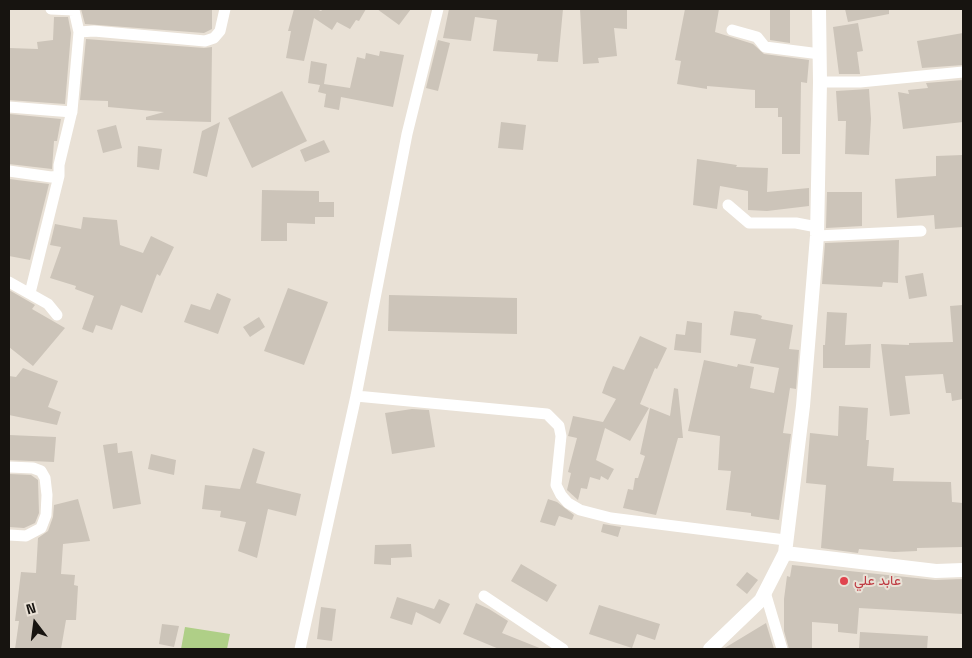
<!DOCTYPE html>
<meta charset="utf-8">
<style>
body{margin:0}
#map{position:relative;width:972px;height:658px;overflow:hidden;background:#e9e1d6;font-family:"Space Grotesk",sans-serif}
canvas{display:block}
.frame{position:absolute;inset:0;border:10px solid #171410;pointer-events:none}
.north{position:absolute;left:10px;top:598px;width:50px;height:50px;-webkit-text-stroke:4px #e9e1d6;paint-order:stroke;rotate:345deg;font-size:14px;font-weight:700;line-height:20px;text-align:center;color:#171410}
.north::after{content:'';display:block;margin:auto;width:18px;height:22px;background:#171410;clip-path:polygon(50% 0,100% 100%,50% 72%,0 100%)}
</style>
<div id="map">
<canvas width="972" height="658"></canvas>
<div class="frame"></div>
<div class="north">N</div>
</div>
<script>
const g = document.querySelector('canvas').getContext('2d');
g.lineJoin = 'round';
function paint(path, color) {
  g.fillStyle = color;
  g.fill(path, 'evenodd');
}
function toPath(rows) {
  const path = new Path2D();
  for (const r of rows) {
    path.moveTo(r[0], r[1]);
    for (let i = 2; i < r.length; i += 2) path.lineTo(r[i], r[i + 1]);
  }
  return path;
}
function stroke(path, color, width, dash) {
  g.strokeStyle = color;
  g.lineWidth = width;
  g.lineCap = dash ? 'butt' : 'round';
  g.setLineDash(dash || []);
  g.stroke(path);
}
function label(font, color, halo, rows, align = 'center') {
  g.font = font + ' "Space Grotesk",Vazirmatn,sans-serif';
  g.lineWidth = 4;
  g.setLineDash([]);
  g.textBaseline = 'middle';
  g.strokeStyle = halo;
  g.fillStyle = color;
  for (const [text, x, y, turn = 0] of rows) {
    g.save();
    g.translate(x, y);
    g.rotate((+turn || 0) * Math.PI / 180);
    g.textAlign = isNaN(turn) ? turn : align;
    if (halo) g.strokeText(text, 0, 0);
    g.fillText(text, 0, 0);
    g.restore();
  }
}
const green = toPath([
 [185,627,230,634,227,649,181,649]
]);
const building = toPath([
 [81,9,212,9,212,29,204,33,85,24],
 [294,9,316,9,321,11,323,9,366,9,359,21,356,20,350,29,337,22,332,30,314,18,304,61,286,58,291,31,288,31],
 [377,9,411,9,399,25],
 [449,9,563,9,558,62,537,61,538,54,493,51,497,20,475,17,471,41,443,38],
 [580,9,627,9,627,29,614,28,617,56,598,58,599,63,583,64],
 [685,9,719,9,715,32,753,44,764,54,809,60,807,83,801,82,800,154,782,154,782,117,778,117,778,108,755,108,755,90,707,86,707,89,677,84,681,61,675,60],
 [770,9,790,9,790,43,770,40],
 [845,9,889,9,889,14,848,22],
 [54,17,68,17,71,33,65,104,9,100,9,48,38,49,37,42,53,40],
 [858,23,863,51,857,52,860,74,839,74,833,27],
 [963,33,963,65,922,68,917,41],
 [86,39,204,48,212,47,211,122,146,120,146,117,164,112,108,107,108,101,80,100],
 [438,40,450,43,438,91,426,88],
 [380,51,404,55,393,107,341,97,339,110,324,107,326,94,318,92,320,85,308,83,311,61,327,64,324,84,350,88,357,57,365,59,366,53,379,56],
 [963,80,963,122,903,129,898,92,909,94,908,90,928,88,926,83],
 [869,89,871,119,869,155,845,154,846,121,838,121,836,91],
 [282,91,307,141,252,168,228,118],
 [9,114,61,119,57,141,54,141,52,169,9,164],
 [220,122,207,177,193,173,202,131],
 [501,122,526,125,523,150,498,148],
 [116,125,122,148,103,153,97,130],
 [324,140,330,152,305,162,300,150],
 [138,146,162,149,159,170,137,167],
 [963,155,963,227,935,229,934,215,897,218,895,179,936,176,936,156],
 [697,159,737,165,736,167,768,168,767,192,809,188,809,206,767,211,748,210,748,191,720,186,717,209,693,205],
 [9,179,49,184,30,260,9,256],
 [262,190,319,191,319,202,334,202,334,217,315,217,315,224,287,223,287,241,261,241],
 [827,192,862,192,862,226,826,228],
 [83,217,117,220,120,245,143,253,151,236,174,247,160,276,157,274,142,313,121,305,112,330,96,325,93,333,82,329,94,296,75,289,76,286,50,278,61,247,50,245,55,224,81,229],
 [899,240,898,283,883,282,882,287,822,284,825,243],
 [923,273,927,296,909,299,905,276],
 [288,288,328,302,304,365,264,351],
 [9,290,35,305,32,309,65,328,33,366,9,347],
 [217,293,231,299,218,334,184,322,191,304,210,310],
 [389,295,517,298,517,334,388,331],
 [963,305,963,399,952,401,951,393,946,393,943,374,905,376,910,414,890,416,881,344,909,345,909,343,953,342,950,306],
 [734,311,757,314,762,316,761,319,793,325,789,349,799,350,796,389,790,388,783,433,791,434,779,520,751,516,751,513,726,510,731,471,718,470,720,436,688,431,704,360,737,367,738,364,754,367,750,388,774,393,779,368,750,363,756,339,730,335],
 [827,312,847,313,845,345,871,344,870,368,823,368,823,345,825,345],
 [259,317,265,327,250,337,243,327],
 [687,321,702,323,701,353,674,350,676,334,685,335],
 [640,336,667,348,657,369,655,368,640,404,649,408,630,441,605,428,596,460,614,469,608,480,601,476,600,480,590,477,587,489,581,488,578,500,567,490,571,473,568,472,577,438,568,436,573,416,603,422,616,399,602,393,606,382,613,366,624,370],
 [23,368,58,381,48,407,61,412,57,425,9,415,9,376,16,377],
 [674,388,678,389,683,438,678,438,656,515,623,508,628,489,633,490,635,478,638,478,645,456,640,454,650,408,670,416],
 [839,406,868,408,866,440,869,440,867,466,894,468,893,481,951,482,952,502,963,503,963,547,917,548,917,551,894,552,859,549,858,553,821,548,826,485,806,483,810,433,838,436],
 [412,409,429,410,435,447,392,454,385,413],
 [9,435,56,437,54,462,9,460],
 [117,443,118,453,132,451,141,504,113,509,103,445],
 [253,448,265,452,256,483,301,494,296,516,268,509,257,558,238,551,246,522,220,517,221,511,202,509,205,485,240,489],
 [151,454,176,460,174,475,148,469],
 [9,474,31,475,38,480,39,513,35,523,24,528,9,527],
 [78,499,90,541,63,544,61,574,75,575,74,585,78,586,76,620,66,620,61,649,15,649,19,621,15,621,21,572,36,573,38,538,48,531,53,517,54,505],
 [548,499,557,502,574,515,572,520,559,516,555,526,540,522],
 [603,524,621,527,618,537,601,532],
 [411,544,412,557,391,558,391,565,374,564,375,545],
 [521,564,557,585,547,602,511,581],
 [792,565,935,580,963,579,963,614,859,608,857,634,838,632,838,624,812,622,812,649,789,649,784,631,784,599,787,576,790,577],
 [747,572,758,580,747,594,736,585],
 [397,597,434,609,439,599,450,604,440,624,416,612,412,625,390,618],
 [476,603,489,609,508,621,502,633,542,649,499,649,463,634],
 [599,605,660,624,655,640,637,634,632,648,589,634],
 [321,607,336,609,332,641,317,639],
 [766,623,774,649,723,649],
 [162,624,179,626,174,647,159,644],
 [860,632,928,636,927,649,859,649]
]);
const minor = toPath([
 [51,9,74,10,79,32],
 [732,30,757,37,765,47,820,54],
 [820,82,860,82,963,72],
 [9,107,72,112],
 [9,171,51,177,59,176,59,165,72,111,79,32,94,31,205,41,214,38,220,31,225,9],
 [728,205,749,223,796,223,817,227],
 [817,236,921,231],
 [9,282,48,304,57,315],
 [30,293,59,176],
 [356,396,547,414,559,426,561,436,556,485,561,495,568,503,580,510,611,518,785,540],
 [9,467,33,468,41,471,45,478,47,495,46,515,41,528,26,536,9,535],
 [765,592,782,649],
 [484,596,563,649],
 [300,649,356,396,407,134,438,9]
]);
const tertiary = toPath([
 [785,553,936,571,963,570],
 [710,649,761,600,785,553,803,406,817,236,820,82,819,9]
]);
const markers = [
 [844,581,5,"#e0444e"]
];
const healthNames = [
 ["عابد علي",854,581]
];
paint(green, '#afcf87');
paint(building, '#ccc4b9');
stroke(minor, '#fff', 11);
stroke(tertiary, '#fff', 14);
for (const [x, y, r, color] of markers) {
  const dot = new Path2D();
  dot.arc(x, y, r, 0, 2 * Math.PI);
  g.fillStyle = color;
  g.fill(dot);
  stroke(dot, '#e9e1d6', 2);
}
label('14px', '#be3a42', '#e9e1d6', healthNames, 'left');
</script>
